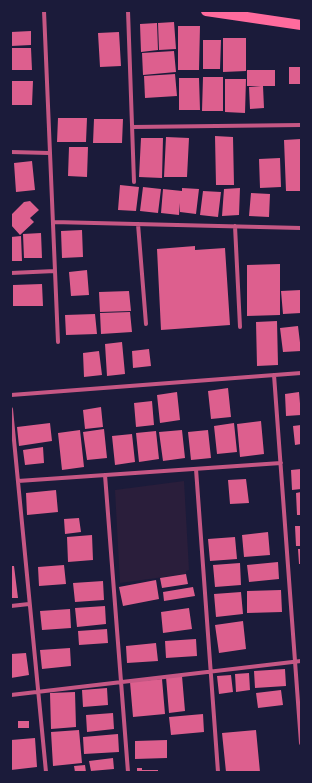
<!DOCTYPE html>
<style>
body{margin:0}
#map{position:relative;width:312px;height:783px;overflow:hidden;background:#1b1b3a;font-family:"Exo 2",sans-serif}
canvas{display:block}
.frame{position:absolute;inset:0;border:12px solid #1b1b3a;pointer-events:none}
</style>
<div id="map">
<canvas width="312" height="783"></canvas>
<div class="frame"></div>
</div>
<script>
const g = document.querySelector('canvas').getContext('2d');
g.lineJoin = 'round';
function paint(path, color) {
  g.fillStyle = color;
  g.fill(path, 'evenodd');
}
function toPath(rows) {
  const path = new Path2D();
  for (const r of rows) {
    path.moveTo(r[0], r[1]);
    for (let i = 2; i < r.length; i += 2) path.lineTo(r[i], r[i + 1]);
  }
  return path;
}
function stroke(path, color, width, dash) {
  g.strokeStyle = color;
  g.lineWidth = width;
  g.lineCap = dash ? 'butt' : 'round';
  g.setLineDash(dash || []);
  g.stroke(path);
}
const green = toPath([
 [184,481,189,570,186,571,186,574,120,583,115,490]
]);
const building = toPath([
 [174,22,176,49,159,50,158,23],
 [157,23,158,50,141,52,140,24],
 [178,26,200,26,199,70,178,70],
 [31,31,31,45,11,46,11,32],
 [119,32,121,66,100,67,98,33],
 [223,38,246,38,246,71,223,72],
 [203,40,221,40,220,69,203,69],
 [11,48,31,48,32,70,11,70],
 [174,51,176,72,143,75,142,53],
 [289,67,301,67,301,84,289,84],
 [247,70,275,70,275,86,263,86,264,108,250,109,249,87,261,86,247,86],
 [175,74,177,96,145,98,144,76],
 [203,77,223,77,223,111,202,111],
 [179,78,199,78,200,110,179,110],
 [225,79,246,79,245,113,225,112],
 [11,81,33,81,32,105,11,105],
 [58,118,87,118,86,142,57,142],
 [94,119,123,119,122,143,93,143],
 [215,136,233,137,234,185,216,185],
 [166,137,189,138,187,177,164,177],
 [141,138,163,138,162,178,139,177],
 [301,139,301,191,286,191,284,140],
 [69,147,88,147,87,177,68,176],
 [280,158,281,187,260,188,259,159],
 [32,161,35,190,16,192,14,163],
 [120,185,139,187,136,211,118,210],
 [143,187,161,189,158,213,140,211],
 [182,188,199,189,196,214,180,212,180,203,179,215,161,213,163,189,182,191],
 [240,188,239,215,222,216,224,189],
 [203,191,221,192,218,217,200,215],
 [251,193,270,194,269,217,249,216],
 [30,201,39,210,30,218,34,222,20,235,11,225,11,215,24,202],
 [82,230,83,257,62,258,61,231],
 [41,233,42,258,24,258,23,234],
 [21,236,22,261,11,261,11,237],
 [195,246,195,250,225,248,230,325,161,330,157,249],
 [280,264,280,315,247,316,247,265],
 [87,270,89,295,71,296,69,272],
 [42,284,43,306,13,306,13,285],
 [301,290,301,313,283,314,281,291],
 [129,291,131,311,100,312,99,292],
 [130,312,132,332,101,334,100,313],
 [95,314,97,334,66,335,65,315],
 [277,321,278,365,257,366,256,322],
 [298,326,301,351,283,352,280,328],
 [122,342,125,374,107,376,105,344],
 [149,349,151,366,133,368,132,351],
 [99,351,102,375,84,377,83,353],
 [228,388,231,417,211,419,208,391],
 [177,392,180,420,160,423,157,395],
 [299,392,301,415,286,416,285,394],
 [152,401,154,425,136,427,134,403],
 [101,407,103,427,85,429,83,410],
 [261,421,264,454,240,457,237,424],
 [50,423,52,441,19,446,17,427],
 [234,423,237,452,217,454,214,426],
 [301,425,301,444,295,445,293,426],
 [104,429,107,458,87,460,83,432],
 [80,430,84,467,62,470,58,433],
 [182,430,185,458,163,461,159,432],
 [208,430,211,458,191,460,188,432],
 [156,431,159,459,139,462,136,433],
 [132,434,135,462,115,465,112,436],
 [43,447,44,463,25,465,23,450],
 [301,469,301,489,292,490,291,470],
 [246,479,249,503,230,504,228,480],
 [56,490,58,512,27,515,26,493],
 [301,492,301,515,297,515,296,493],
 [79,518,81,532,65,534,64,519],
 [295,526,301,526,301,546,296,546],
 [268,532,270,555,244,557,242,535],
 [92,535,93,560,68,562,67,537],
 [235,537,237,559,210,561,208,539],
 [298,549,301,549,301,564,299,564],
 [278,562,279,579,249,582,247,565],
 [240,563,241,585,215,587,213,565],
 [64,565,66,584,39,586,38,567],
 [11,566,14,566,18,598,11,598],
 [186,574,188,584,162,588,160,578],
 [156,580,159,599,123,606,119,587],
 [103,581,104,600,75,602,73,583],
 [193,587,195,596,164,601,163,592],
 [281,590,282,612,247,613,247,591],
 [241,592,243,614,216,617,214,594],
 [105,606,106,624,77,627,75,608],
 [189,608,192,629,163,633,161,612],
 [70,609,71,628,42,630,40,611],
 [243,621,246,649,219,653,215,625],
 [107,629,108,643,79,645,78,631],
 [196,639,197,656,166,658,165,641],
 [156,643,158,661,127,663,126,646],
 [70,648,71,666,42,669,40,650],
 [26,653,29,675,11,678,11,654],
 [285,669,286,686,255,688,254,671],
 [249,673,250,690,236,692,235,674],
 [231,675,233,692,219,694,217,676],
 [182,676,185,711,169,713,166,677],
 [162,679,165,714,133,717,130,682],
 [107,688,108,705,83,707,82,690],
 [281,690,283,705,258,708,256,693],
 [75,692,76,727,51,729,50,693],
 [113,713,114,729,87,732,86,715],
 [203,714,204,732,171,735,169,717],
 [18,721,29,721,29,728,18,728],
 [79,730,82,763,53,766,51,732],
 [256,730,260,772,226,772,222,733],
 [118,734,119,752,84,754,83,737],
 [35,738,37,767,11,770,11,740],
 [167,740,167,758,135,759,135,741],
 [113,758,114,769,91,771,89,761],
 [85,765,86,772,75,772,74,766],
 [137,768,142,768,142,770,158,770,158,772,137,772]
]);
const minor = toPath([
 [44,11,58,342],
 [128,11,134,182],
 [132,127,301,125],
 [11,152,49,153],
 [53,222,301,228],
 [138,224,146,324],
 [235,226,240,327],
 [11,273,55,271],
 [274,375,301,743],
 [11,395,301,373],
 [11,409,46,772],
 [196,469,218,772],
 [105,475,128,772],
 [18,481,281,463],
 [11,606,29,604],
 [11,695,301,661]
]);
const primary = toPath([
 [206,11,301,25]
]);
paint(green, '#2a1e3b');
paint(building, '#dd5f8e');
stroke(minor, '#c65784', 4);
stroke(primary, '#ff6b9d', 10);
</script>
